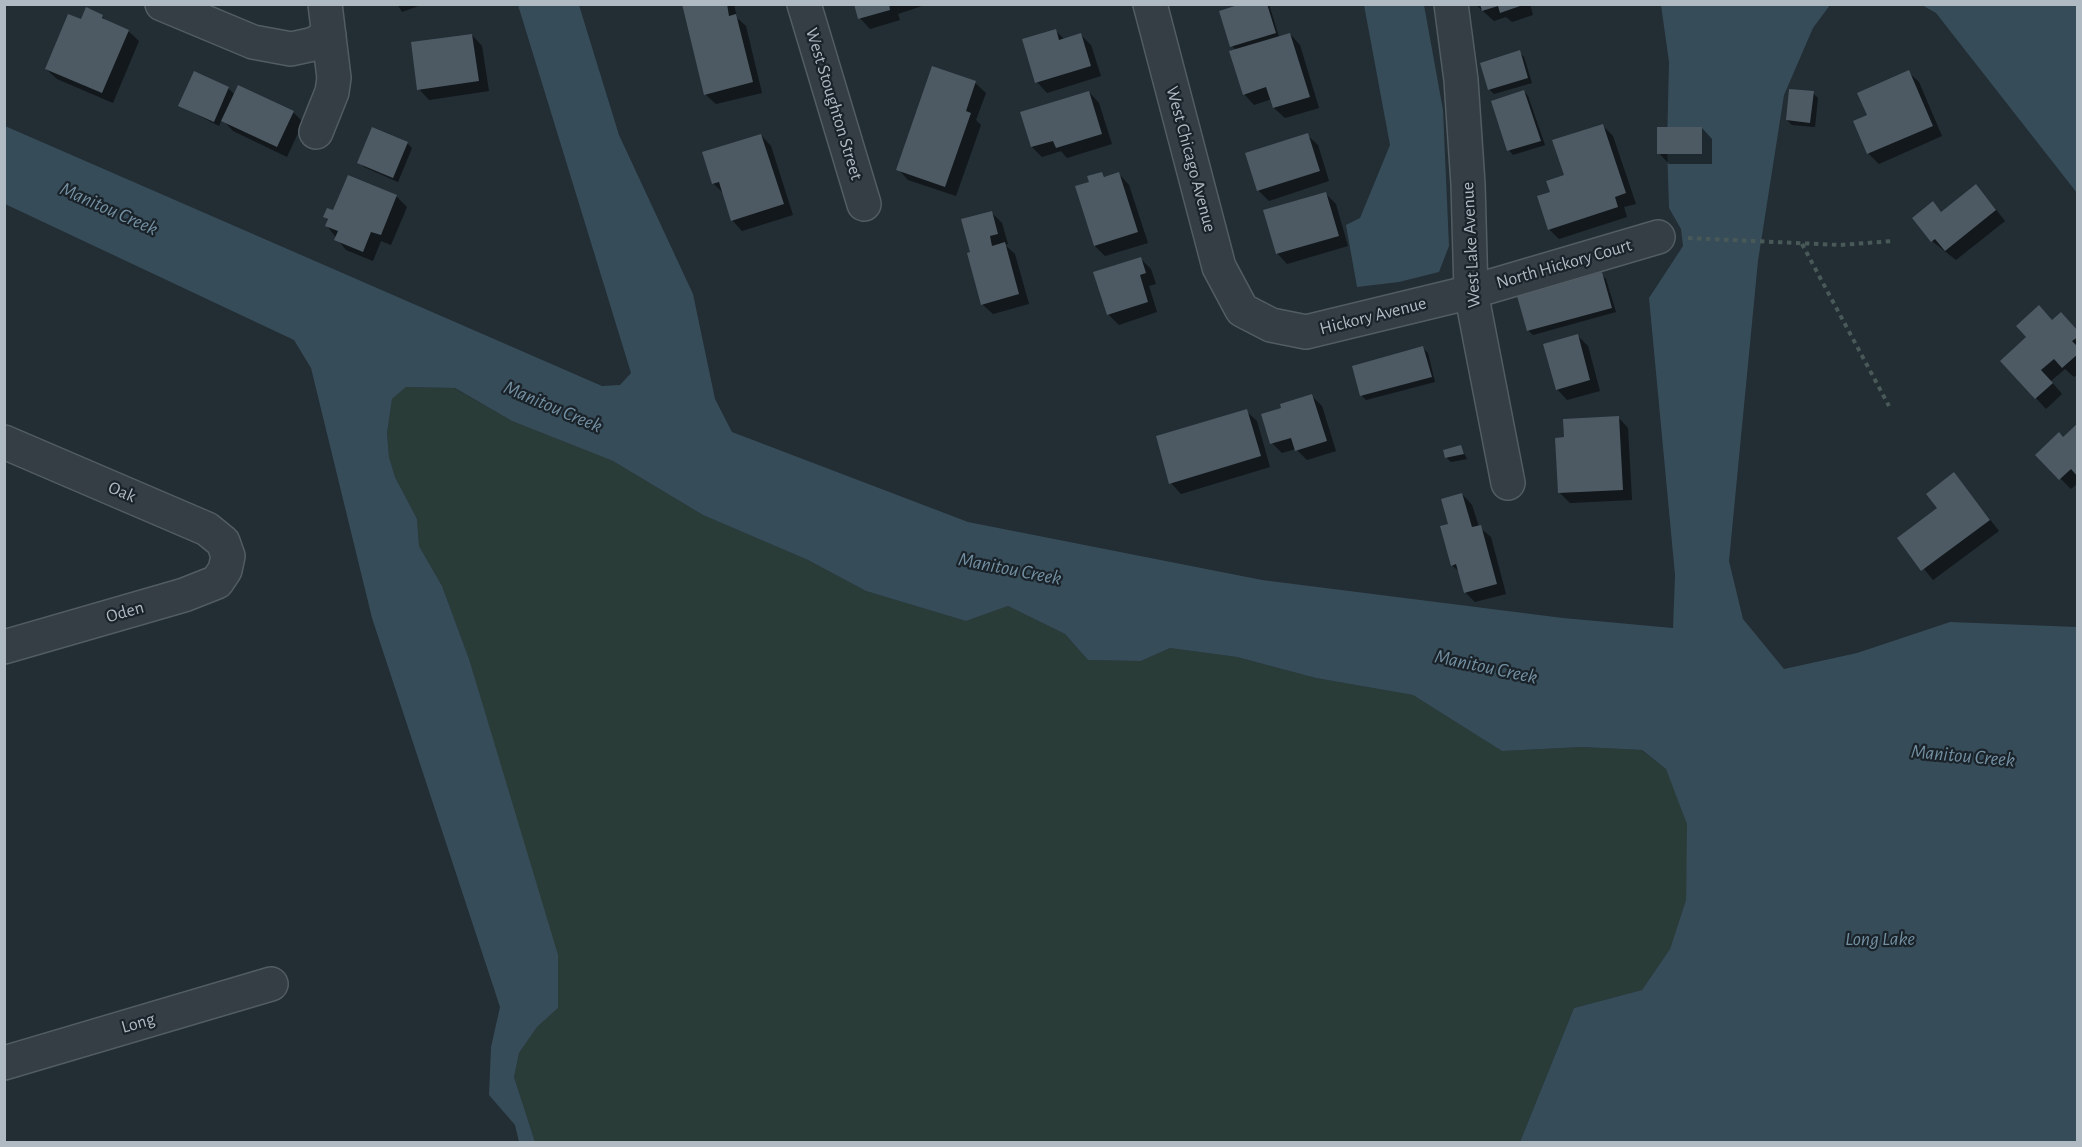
<!DOCTYPE html>
<style>
body{margin:0}
#map{position:relative;width:2082px;height:1147px;overflow:hidden;background:#222d34;font-family:"Alegreya Sans",sans-serif}
canvas{display:block}
.frame{position:absolute;inset:0;border:6px solid #afbac2;pointer-events:none}
</style>
<div id="map">
<canvas width="2082" height="1147"></canvas>
<div class="frame"></div>
</div>
<script>
const g = document.querySelector('canvas').getContext('2d');
g.lineJoin = 'round';
function paint(path, color) {
  g.fillStyle = color;
  g.fill(path, 'evenodd');
}
function toPath(rows) {
  const path = new Path2D();
  for (const r of rows) {
    path.moveTo(r[0], r[1]);
    for (let i = 2; i < r.length; i += 2) path.lineTo(r[i], r[i + 1]);
  }
  return path;
}
function stroke(path, color, width, dash) {
  g.strokeStyle = color;
  g.lineWidth = width;
  g.lineCap = dash ? 'butt' : 'round';
  g.setLineDash(dash || []);
  g.stroke(path);
}
function label(font, color, halo, rows, align = 'center') {
  g.font = font + ' "Alegreya Sans",sans-serif';
  g.lineWidth = 4.5;
  g.setLineDash([]);
  g.textBaseline = 'middle';
  g.strokeStyle = halo;
  g.fillStyle = color;
  for (const [text, x, y, turn = 0] of rows) {
    g.save();
    g.translate(x, y);
    g.rotate((+turn || 0) * Math.PI / 180);
    g.textAlign = isNaN(turn) ? turn : align;
    if (halo) g.strokeText(text, 0, 0);
    g.fillText(text, 0, 0);
    g.restore();
  }
}
const green = toPath([
 [406,387,454,388,512,421,613,461,703,515,808,560,866,591,966,621,1008,606,1065,634,1088,660,1141,661,1170,648,1237,657,1316,678,1413,695,1502,751,1582,747,1641,750,1666,769,1688,824,1686,900,1670,949,1642,990,1574,1008,1520,1142,535,1142,514,1077,519,1053,537,1027,558,1008,511,803,469,659,442,586,419,546,417,519,395,477,389,457,387,433,392,399]
]);
const water = toPath([
 [518,5,579,5,619,135,693,294,715,399,732,432,968,522,1262,580,1563,618,1673,628,1675,575,1649,298,1683,246,1681,229,1669,208,1667,145,1669,62,1661,5,1830,5,1813,28,1784,95,1758,261,1729,561,1743,619,1784,669,1857,653,1950,622,2077,627,2077,1142,1520,1142,1574,1008,1642,990,1670,949,1686,900,1687,824,1666,769,1642,750,1582,747,1502,751,1413,695,1316,678,1237,657,1170,648,1141,661,1088,660,1065,634,1008,606,966,621,866,591,808,560,703,515,613,461,512,421,455,388,406,387,392,399,387,433,389,457,395,477,417,519,419,546,442,586,469,659,558,955,558,1008,537,1027,519,1053,514,1077,535,1142,519,1142,515,1125,489,1095,491,1047,500,1007,372,618,311,368,294,340,5,204,5,126,602,386,620,385,631,373],
 [1364,5,1424,5,1443,110,1449,246,1439,272,1399,282,1357,287,1346,225,1360,218,1390,145],
 [1922,5,2077,5,2077,193,1936,13]
]);
const shadow = toPath([
 [397,4,424,4,402,12],
 [683,4,734,4,737,18,746,26,762,93,716,104,705,94],
 [855,4,925,4,925,5,898,14,900,20,870,29,860,18],
 [1246,4,1269,4,1279,37,1290,34,1300,45,1319,108,1285,118,1274,108,1272,99,1254,105,1244,94,1236,50,1232,46],
 [1475,4,1530,4,1533,15,1512,22,1506,17,1494,21],
 [102,16,108,23,128,31,139,41,113,103,57,79,46,69,82,21],
 [1055,30,1065,40,1081,35,1091,45,1101,76,1047,93,1037,82],
 [472,35,482,46,489,91,429,100,419,89],
 [1519,52,1524,57,1532,83,1494,94,1489,89],
 [1908,72,1919,82,1942,136,1879,164,1868,153],
 [975,83,986,93,976,120,981,125,956,196,908,180,898,169],
 [228,88,235,95,293,112,303,122,287,157,233,131,222,119,219,126,180,106],
 [1524,91,1528,96,1545,145,1513,155,1509,150],
 [1089,92,1099,103,1112,144,1067,158,1061,151,1042,157,1032,147],
 [1813,93,1818,98,1815,127,1792,125,1787,120],
 [1603,126,1613,136,1636,204,1624,207,1627,217,1559,239,1549,229,1552,193],
 [1702,128,1712,139,1712,164,1669,164,1659,153],
 [761,135,771,146,793,215,742,231,732,220,724,194,713,183],
 [1307,135,1318,145,1329,181,1269,201,1258,190],
 [407,143,412,148,398,182,364,167,359,162],
 [1102,174,1106,178,1119,174,1129,185,1148,243,1105,256,1095,246,1091,183],
 [1326,194,1336,204,1348,246,1287,264,1277,253],
 [396,196,407,207,391,245,381,241,373,261,346,250,327,226,329,221,325,217,334,212],
 [1986,197,2005,221,1956,260,1932,241,1933,203,1942,213],
 [991,212,1002,223,1008,244,1005,245,1015,254,1029,304,993,314,982,304,972,253],
 [1140,258,1151,269,1156,284,1149,286,1157,312,1119,325,1108,314],
 [1601,274,1606,279,1616,312,1533,335,1528,330],
 [2053,321,2078,332,2078,374,2074,377,2065,369,2051,381,2062,394,2046,409,2002,361],
 [1578,336,1588,346,1600,391,1567,400,1557,389],
 [1423,348,1428,353,1435,382,1366,400,1362,396],
 [1312,396,1322,406,1336,451,1307,460,1296,449,1282,453,1272,443,1283,409],
 [1246,411,1257,421,1270,467,1181,494,1171,483],
 [1618,417,1628,428,1632,500,1570,503,1560,493,1566,438],
 [2078,425,2078,483,2071,489,2037,455,2063,439],
 [1461,447,1467,459,1451,462,1446,457],
 [1954,474,1999,531,1933,580,1899,538,1939,509],
 [1462,494,1472,505,1479,527,1491,537,1506,594,1475,602,1465,592,1460,573,1452,565,1450,525]
]);
const building = toPath([
 [682,4,727,4,729,16,736,14,753,82,704,95],
 [854,4,889,4,890,10,858,19],
 [1241,4,1267,4,1276,33,1230,47,1219,11],
 [1480,4,1523,4,1523,5,1500,13,1498,6,1482,11],
 [86,7,103,15,102,18,129,30,102,93,45,69,68,14,81,19],
 [1056,29,1059,40,1081,33,1091,66,1035,83,1022,39],
 [1290,33,1310,97,1273,108,1266,87,1243,95,1229,51],
 [472,34,479,81,417,90,411,42],
 [1520,50,1528,78,1488,90,1480,63],
 [932,66,976,81,966,111,971,113,945,187,896,170],
 [1909,70,1933,126,1867,154,1853,121,1867,115,1857,93],
 [194,71,229,87,214,122,178,106],
 [238,85,294,111,277,147,221,121],
 [1789,89,1814,91,1810,123,1786,120],
 [1524,90,1541,141,1507,151,1491,101],
 [1089,91,1102,134,1056,148,1053,141,1031,147,1020,112],
 [1603,124,1626,193,1615,197,1618,207,1548,230,1537,196,1550,192,1546,181,1564,175,1552,140],
 [372,127,408,142,393,178,357,163],
 [1657,127,1702,127,1702,154,1657,154],
 [1308,133,1320,171,1257,191,1245,153],
 [761,134,784,204,731,221,719,182,712,184,702,152],
 [1102,172,1104,177,1119,172,1138,232,1094,246,1075,186,1089,182,1087,176],
 [348,175,397,195,381,235,371,232,363,252,334,240,338,231,325,226,328,219,323,217,327,208,333,210],
 [1976,184,1996,210,1945,251,1935,239,1931,242,1912,218,1933,201,1941,212],
 [1326,192,1339,236,1276,254,1263,210],
 [992,211,998,234,990,236,992,246,1005,242,1019,294,981,305,967,253,970,252,961,219],
 [1141,257,1146,273,1140,275,1148,302,1107,315,1093,272],
 [1602,272,1612,308,1527,331,1517,296],
 [2039,305,2052,320,2061,312,2078,331,2078,337,2072,341,2078,347,2078,354,2062,368,2054,359,2041,370,2053,383,2035,399,2000,361,2026,337,2016,326],
 [1578,334,1590,380,1556,390,1543,344],
 [1423,346,1432,377,1360,396,1352,366],
 [1312,394,1327,441,1295,451,1291,438,1270,444,1261,414,1281,408,1280,404],
 [1247,409,1261,456,1169,484,1156,436],
 [1619,416,1623,490,1558,493,1555,438,1564,437,1563,419],
 [2078,423,2078,477,2071,469,2059,480,2035,455,2059,432,2063,437],
 [1461,445,1464,454,1445,458,1443,450],
 [1954,472,1990,520,1921,571,1897,538,1937,508,1926,494],
 [1462,493,1472,527,1481,525,1497,584,1464,593,1456,564,1451,566,1440,526,1448,524,1441,499]
]);
const path = toPath([
 [1688,238,1840,245,1894,241],
 [1802,244,1889,406]
]);
const minor = toPath([
 [162,4,253,42,291,49,314,44,329,35],
 [804,4,864,204],
 [1150,4,1219,267,1242,310,1271,325,1306,332,1471,292,1658,237],
 [1451,4,1461,80,1468,184,1471,292,1508,483],
 [316,132,332,92,334,78,325,4],
 [4,442,207,529,223,542,228,556,225,570,217,582,184,595,4,647],
 [4,1063,271,984]
]);
const streetNames = [
 ["West Stoughton Street",834,104,73],
 ["West Chicago Avenue",1191,159,75],
 ["West Lake Avenue",1471,245,-93],
 ["North Hickory Court",1564,264,-16],
 ["Hickory Avenue",1373,316,-14],
 ["Oak",122,492,23],
 ["Oden",125,612,-16],
 ["Long",138,1023,-16]
];
const waterNames = [
 ["Manitou Creek",109,209,24],
 ["Manitou Creek",553,407,23],
 ["Manitou Creek",1010,569,11],
 ["Manitou Creek",1486,667,12],
 ["Manitou Creek",1963,756,5],
 ["Long Lake",1880,939]
];
paint(green, '#2a3c38');
paint(water, '#374c59');
paint(shadow, '#0007');
paint(building, '#4d5a63');
stroke(minor, '#525c63', 36);
stroke(path, '#485958', 4, [4.5, 4.5]);
stroke(minor, '#353e45', 33);
label('18px', '#afbac2', '#1b232a', streetNames);
label('italic 20px', '#7390a2', '#1b232a', waterNames);
</script>
